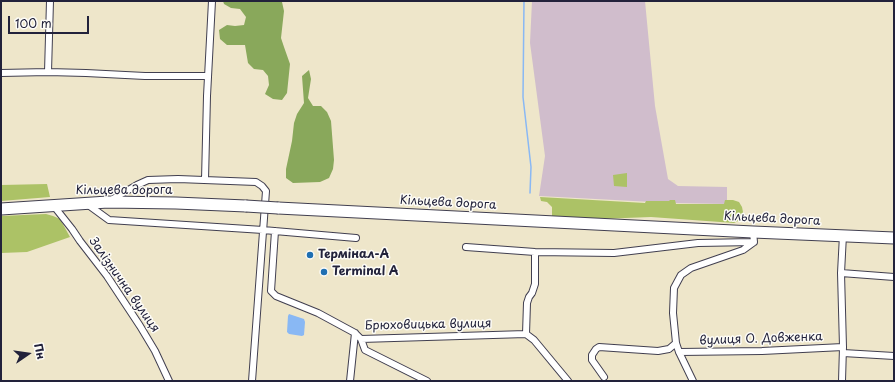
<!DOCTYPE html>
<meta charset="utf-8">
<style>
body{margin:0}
#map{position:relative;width:895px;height:382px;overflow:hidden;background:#eee6ca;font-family:"Playpen Sans",sans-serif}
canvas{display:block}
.frame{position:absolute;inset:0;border:2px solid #22223b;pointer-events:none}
.north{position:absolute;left:8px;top:334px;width:40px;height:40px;-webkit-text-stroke:3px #fdfcf7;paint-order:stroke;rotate:77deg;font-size:11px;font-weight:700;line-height:16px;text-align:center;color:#22223b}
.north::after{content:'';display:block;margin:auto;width:14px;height:18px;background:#22223b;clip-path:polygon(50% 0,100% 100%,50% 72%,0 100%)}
.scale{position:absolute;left:8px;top:16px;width:81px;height:18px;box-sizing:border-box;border:2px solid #22223b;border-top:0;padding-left:5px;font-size:12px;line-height:14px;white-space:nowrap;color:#22223b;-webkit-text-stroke:3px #fdfcf7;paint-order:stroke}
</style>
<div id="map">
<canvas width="895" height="382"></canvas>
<div class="frame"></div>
<div class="north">Пн</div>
<div class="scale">100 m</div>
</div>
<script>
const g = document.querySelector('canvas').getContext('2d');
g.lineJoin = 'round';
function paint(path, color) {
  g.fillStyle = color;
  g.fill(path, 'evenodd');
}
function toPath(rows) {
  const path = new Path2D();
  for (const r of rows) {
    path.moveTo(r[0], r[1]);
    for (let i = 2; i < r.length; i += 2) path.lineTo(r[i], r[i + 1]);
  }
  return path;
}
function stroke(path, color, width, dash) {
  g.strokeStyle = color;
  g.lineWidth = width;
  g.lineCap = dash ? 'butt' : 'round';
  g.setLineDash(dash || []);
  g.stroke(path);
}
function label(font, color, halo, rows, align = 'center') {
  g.font = font + ' "Playpen Sans",sans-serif';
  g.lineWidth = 3;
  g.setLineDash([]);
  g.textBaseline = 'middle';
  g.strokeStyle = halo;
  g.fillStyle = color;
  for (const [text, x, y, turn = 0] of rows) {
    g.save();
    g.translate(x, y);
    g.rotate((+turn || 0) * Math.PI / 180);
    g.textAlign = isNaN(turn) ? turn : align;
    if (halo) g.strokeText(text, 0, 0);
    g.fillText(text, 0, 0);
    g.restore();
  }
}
const industrial = toPath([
 [532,1,645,1,655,106,668,179,678,186,727,187,727,204,671,203,539,196,545,156,530,43]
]);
const green = toPath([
 [627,173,627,187,614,186,613,175],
 [47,184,50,197,1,201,1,185],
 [540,197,645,203,646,201,669,201,670,200,675,200,676,204,724,204,725,200,733,200,739,202,742,207,743,212,742,217,738,221,734,223,651,217,599,219,552,216,552,207,547,202,541,201],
 [46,214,53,216,60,219,70,237,27,252,1,253,1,216]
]);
const forest = toPath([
 [223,1,282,2,284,11,281,38,284,47,290,64,287,93,282,100,273,99,265,94,269,85,268,76,263,70,254,69,248,63,245,45,227,45,220,39,219,30,227,25,235,26,244,25,246,17,240,9,231,8,224,4],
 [309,70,311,79,308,98,313,106,321,106,327,112,331,121,334,160,333,169,329,178,320,182,293,183,286,178,286,169,292,141,294,123,297,114,304,103,302,76]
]);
const water = toPath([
 [289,314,304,319,305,322,304,335,302,336,289,334,287,332,288,316]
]);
const stream = toPath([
 [524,1,523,97,531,167,530,193]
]);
const minor = toPath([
 [48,72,50,1],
 [1,73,48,72,86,73,145,76,208,76],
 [205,180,207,96,212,1],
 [111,200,137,185,148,180,178,179,256,182,262,186,266,191,252,381],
 [87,204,109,220,263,230,356,238],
 [53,205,72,229,80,241,107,276,140,326,155,351,169,381],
 [275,231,271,291,276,296,318,313,355,333,361,339,526,334],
 [466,247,535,252,614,253,698,243,754,242],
 [841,273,894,277],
 [526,334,527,303,529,297,532,293,535,284,535,252],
 [526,334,534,340,568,381],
 [361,339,365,350,427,381],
 [679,352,762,351,843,347],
 [843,353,894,356],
 [604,377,592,360,592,355,596,349,599,347,658,351,669,349,676,343],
 [350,381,355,333],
 [693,381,679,352,676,343,673,313,674,288,681,275,691,268,743,250,754,242,753,232],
 [842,381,843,347,841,273,843,235]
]);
const trunk = toPath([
 [278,208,753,232,894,238],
 [1,209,108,202,176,203,246,206]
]);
const trunkBridge = toPath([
 [246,206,278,208]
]);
const markers = [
 [310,255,4,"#1f6fb2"],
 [324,272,4,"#1f6fb2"]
];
const streetNames = [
 ["Кільцева дорога",124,191],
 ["Кільцева дорога",448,203,3],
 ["Кільцева дорога",772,219,3],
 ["Залізнична вулиця",124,285,55],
 ["Брюховицька вулиця",428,325,-1],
 ["вулиця О. Довженка",761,339,-2]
];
const poiNames = [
 ["Термінал-А",318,255],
 ["Terminal A",332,272]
];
paint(industrial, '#d0bdcc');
paint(green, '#acc266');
paint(forest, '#89a85b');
paint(water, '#89b8f4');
stroke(stream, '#89b8f4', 1.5);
stroke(minor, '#413f50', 8);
stroke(trunk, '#413f50', 13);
stroke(minor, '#fff', 6);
stroke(trunk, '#fff', 11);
stroke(trunkBridge, '#413f50', 13, []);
stroke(trunkBridge, '#fff', 11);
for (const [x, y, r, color] of markers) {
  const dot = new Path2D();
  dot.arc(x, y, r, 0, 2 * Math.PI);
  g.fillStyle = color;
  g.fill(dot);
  stroke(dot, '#fdfcf7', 1.5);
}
label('12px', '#22223b', '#fdfcf7', streetNames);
label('bold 12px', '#22223b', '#fdfcf7', poiNames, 'left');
</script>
